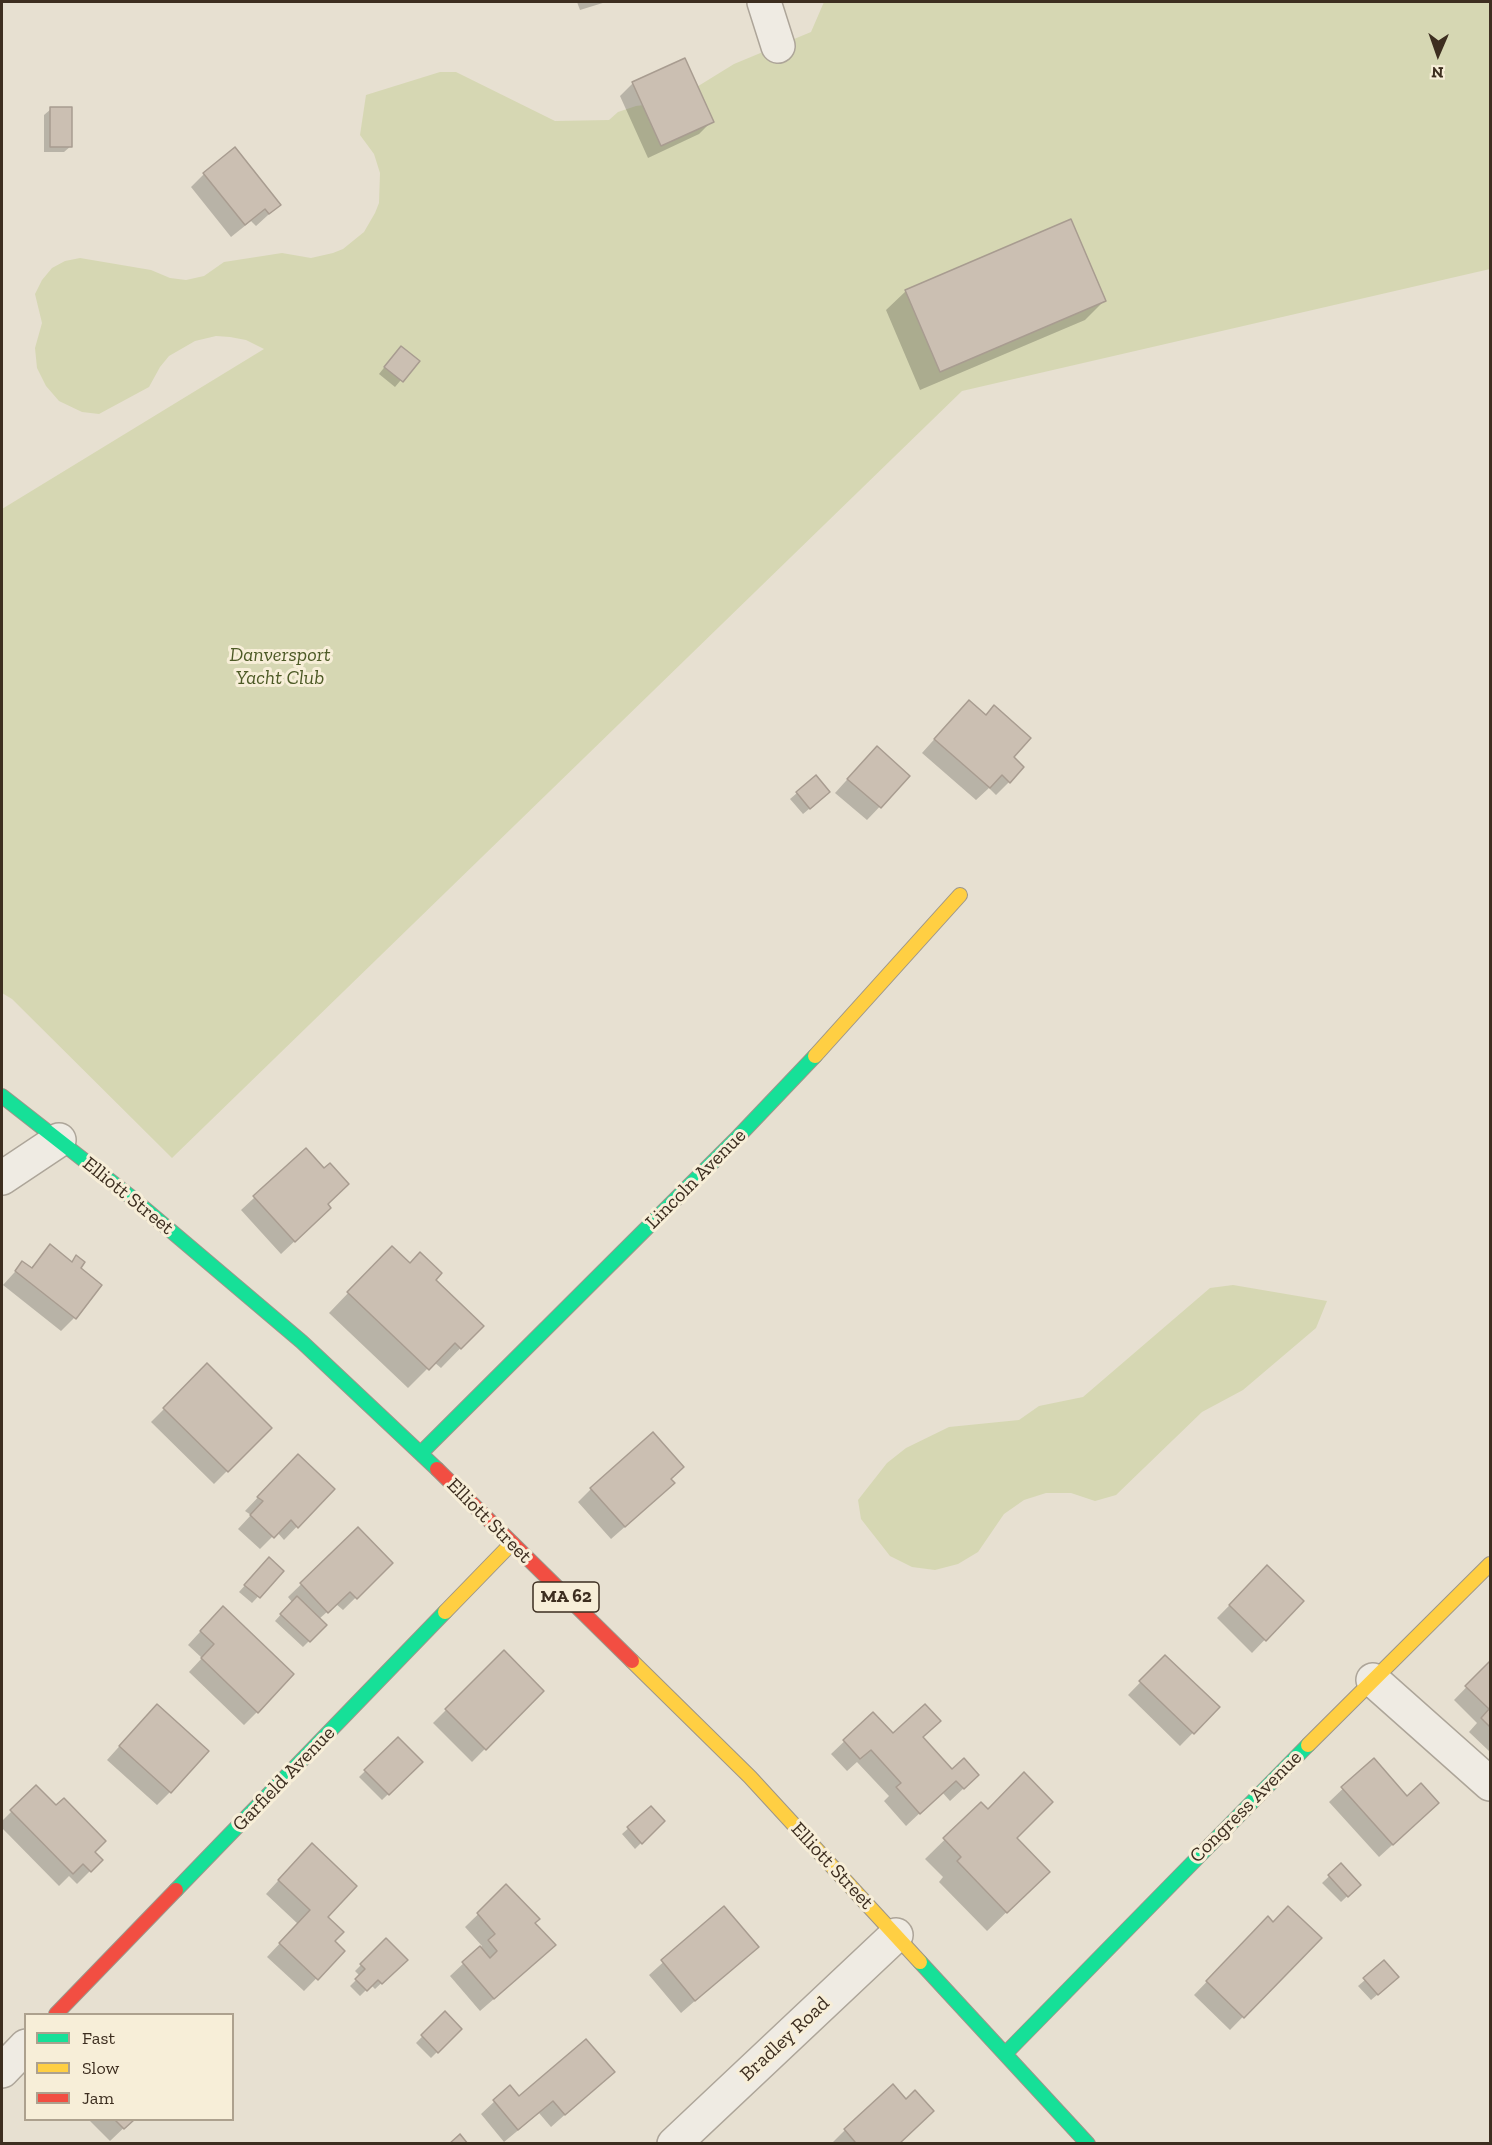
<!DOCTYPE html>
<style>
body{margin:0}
#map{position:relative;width:1492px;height:2145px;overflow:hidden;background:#e7e0d1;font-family:"Zilla Slab",serif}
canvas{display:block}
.frame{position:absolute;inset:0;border:3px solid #3d2e20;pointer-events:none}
.legend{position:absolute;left:24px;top:2013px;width:210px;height:108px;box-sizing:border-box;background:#f7eed8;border:2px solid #ada18e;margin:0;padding:8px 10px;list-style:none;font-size:18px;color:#3d2e20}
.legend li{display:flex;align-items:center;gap:12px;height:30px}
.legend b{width:30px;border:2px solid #ada18e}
.north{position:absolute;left:1408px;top:24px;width:60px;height:60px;-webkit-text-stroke:4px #f7eed8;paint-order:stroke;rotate:182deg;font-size:16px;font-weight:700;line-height:24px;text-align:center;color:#3d2e20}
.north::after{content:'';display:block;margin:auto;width:21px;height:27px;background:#3d2e20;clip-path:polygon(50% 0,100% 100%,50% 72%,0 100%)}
</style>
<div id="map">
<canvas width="1492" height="2145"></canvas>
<div class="frame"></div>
<ul class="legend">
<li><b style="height:8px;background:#16e098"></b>Fast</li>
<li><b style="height:8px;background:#ffcf43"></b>Slow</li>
<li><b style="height:8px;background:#f24e42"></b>Jam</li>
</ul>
<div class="north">N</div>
</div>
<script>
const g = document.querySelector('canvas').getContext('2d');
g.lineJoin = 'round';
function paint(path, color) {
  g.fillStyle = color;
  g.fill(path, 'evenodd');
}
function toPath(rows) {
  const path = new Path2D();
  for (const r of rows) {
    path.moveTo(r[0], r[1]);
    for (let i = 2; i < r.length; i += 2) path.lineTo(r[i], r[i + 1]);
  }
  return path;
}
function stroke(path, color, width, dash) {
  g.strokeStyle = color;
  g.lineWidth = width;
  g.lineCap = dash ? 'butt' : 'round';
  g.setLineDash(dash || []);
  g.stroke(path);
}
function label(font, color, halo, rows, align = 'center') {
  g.font = font + ' "Zilla Slab",serif';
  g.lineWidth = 6;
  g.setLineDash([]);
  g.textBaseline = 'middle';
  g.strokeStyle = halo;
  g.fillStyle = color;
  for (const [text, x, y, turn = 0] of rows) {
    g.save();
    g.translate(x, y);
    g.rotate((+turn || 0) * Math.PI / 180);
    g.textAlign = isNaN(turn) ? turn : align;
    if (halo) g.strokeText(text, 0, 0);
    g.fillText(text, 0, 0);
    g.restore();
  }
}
const green = toPath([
 [824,2,1490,2,1490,269,962,391,172,1158,12,999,2,993,2,509,264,349,246,340,230,337,216,336,195,341,169,356,160,367,149,387,99,414,82,412,59,401,46,386,37,368,35,348,42,323,35,294,42,280,52,268,65,261,80,258,151,270,170,278,186,280,204,276,224,262,282,253,311,258,333,253,343,249,364,232,375,213,379,203,380,173,374,154,360,135,366,95,440,72,456,72,555,121,609,120,618,112,636,106,674,101,734,64,811,32],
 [1233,1285,1327,1301,1316,1328,1243,1390,1202,1412,1116,1495,1095,1501,1071,1493,1046,1493,1024,1500,1004,1514,978,1552,958,1564,935,1570,912,1567,890,1556,861,1519,858,1500,887,1463,906,1448,949,1427,1019,1420,1039,1406,1083,1397,1210,1288]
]);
const shadow = toPath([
 [577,2,606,2,580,10],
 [633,83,712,121,699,134,648,158,620,96],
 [51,109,71,146,64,152,44,152,44,115],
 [204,174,279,205,256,226,251,221,231,237,191,187],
 [906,291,1104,301,1085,320,920,390,886,310],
 [395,354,417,361,395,387,379,374],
 [956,715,1012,757,1009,782,996,795,989,788,976,800,922,753],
 [864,761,908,777,867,820,835,793],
 [797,793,822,798,803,814,790,799],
 [306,1150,326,1204,316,1221,281,1254,241,1210],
 [50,1246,71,1263,76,1257,79,1268,74,1318,61,1331,3,1285,23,1263,30,1269],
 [410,1265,434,1280,482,1326,441,1368,434,1362,408,1388,329,1313,373,1267],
 [207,1366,270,1428,214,1484,151,1422],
 [285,1469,333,1489,284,1540,277,1532,260,1549,238,1529,251,1515,245,1511],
 [669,1479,660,1496,611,1539,578,1502,591,1489],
 [358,1529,391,1563,343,1610,336,1604,319,1619,325,1625,303,1647,275,1621,292,1602,288,1597],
 [263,1565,282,1571,252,1603,239,1592],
 [1267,1567,1302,1601,1252,1653,1217,1618],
 [210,1621,257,1712,244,1725,189,1672,202,1658,188,1645],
 [504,1652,542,1691,472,1762,433,1723],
 [1165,1657,1218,1707,1180,1746,1128,1695],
 [1490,1663,1490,1750,1489,1751,1469,1732,1477,1723,1454,1700],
 [873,1714,893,1735,922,1738,964,1788,950,1801,942,1792,906,1826,884,1801,889,1796,857,1762,847,1771,831,1754],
 [144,1719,170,1792,157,1805,107,1760],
 [398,1739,421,1762,382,1800,359,1777],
 [1373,1760,1424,1816,1379,1857,1329,1802],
 [36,1787,56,1807,101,1860,77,1884,69,1876,59,1886,2,1828,2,1821],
 [981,1804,1048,1872,987,1931,939,1882,943,1877,925,1859],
 [651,1808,663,1821,635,1849,622,1834],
 [299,1858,326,1917,333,1941,343,1951,304,1991,267,1957,298,1924,266,1894],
 [1341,1865,1359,1885,1341,1902,1322,1883],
 [506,1887,533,1923,541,1958,480,2011,450,1976,482,1946,465,1927],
 [724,1908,757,1947,681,2013,649,1975],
 [1268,1918,1273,1924,1320,1938,1230,2030,1194,1995],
 [386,1940,406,1960,375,1989,371,1985,360,1996,350,1986,360,1976,355,1971],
 [1365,1980,1391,1983,1371,2000,1358,1986],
 [445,2013,460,2029,431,2058,416,2043],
 [613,2072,551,2127,539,2113,504,2142,481,2114,510,2087,519,2098],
 [892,2086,898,2144,832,2143,845,2130],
 [89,2120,132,2120,110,2141]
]);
const building = toPath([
 [685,58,714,122,661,146,632,82,685,58],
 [50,107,72,107,72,147,50,147,50,107],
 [235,147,281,205,269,214,265,209,245,225,203,173,235,147],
 [1071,219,1106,301,940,372,905,290,1071,219],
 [401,346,420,361,403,382,384,367,401,346],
 [969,700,986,715,994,705,1031,738,1014,757,1024,767,1010,783,1002,775,990,788,934,739,969,700],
 [877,746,910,776,881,808,847,779,877,746],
 [816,775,830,792,810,809,796,792,816,775],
 [306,1148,324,1168,330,1163,349,1184,328,1204,331,1208,295,1242,253,1196,306,1148],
 [50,1244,72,1262,76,1255,85,1262,81,1268,102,1285,76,1319,15,1271,22,1261,32,1268,50,1244],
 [392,1246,410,1263,420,1252,442,1273,436,1280,484,1326,461,1349,455,1343,429,1370,347,1292,392,1246],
 [207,1363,272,1428,228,1472,163,1408,207,1363],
 [653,1432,684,1467,671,1479,675,1483,625,1527,590,1488,653,1432],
 [298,1454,335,1489,298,1528,291,1520,274,1538,250,1515,263,1501,257,1497,298,1454],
 [358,1527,393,1563,357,1599,350,1592,328,1613,300,1583,358,1527],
 [269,1557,284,1571,260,1598,244,1585,269,1557],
 [1267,1565,1304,1601,1266,1641,1229,1605,1267,1565],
 [297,1596,327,1625,310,1642,280,1614,297,1596],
 [223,1606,294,1674,258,1713,201,1658,214,1644,200,1631,223,1606],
 [504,1650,544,1691,486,1750,445,1709,504,1650],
 [1165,1655,1220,1707,1194,1734,1139,1681,1165,1655],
 [1490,1661,1490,1727,1481,1718,1489,1709,1465,1686,1490,1661],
 [157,1704,209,1751,171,1793,119,1746,157,1704],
 [925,1704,941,1721,923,1737,952,1769,964,1758,979,1775,964,1789,956,1781,920,1814,896,1787,901,1783,871,1750,860,1759,843,1740,873,1712,893,1733,925,1704],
 [398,1737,423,1762,389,1795,364,1770,398,1737],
 [1374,1758,1407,1796,1421,1783,1439,1803,1393,1845,1341,1787,1374,1758],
 [1024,1772,1053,1802,1017,1838,1050,1872,1007,1913,957,1861,961,1857,943,1838,981,1802,988,1809,1024,1772],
 [36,1785,56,1805,64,1798,106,1841,95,1852,103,1860,91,1872,83,1864,73,1874,10,1810,36,1785],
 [651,1806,665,1821,642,1844,627,1827,651,1806],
 [312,1843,357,1886,328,1917,344,1932,335,1941,345,1951,318,1980,279,1943,310,1910,278,1880,312,1843],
 [1341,1863,1361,1885,1348,1897,1328,1875,1341,1863],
 [506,1884,540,1919,535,1923,556,1945,494,1999,462,1962,480,1946,490,1958,497,1951,488,1940,495,1934,477,1913,506,1884],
 [724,1906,759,1947,695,2001,661,1960,724,1906],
 [1288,1906,1322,1938,1244,2018,1206,1981,1268,1916,1273,1922,1288,1906],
 [386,1938,408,1960,382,1984,378,1980,367,1991,355,1979,365,1969,360,1964,386,1938],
 [1384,1960,1399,1977,1378,1995,1363,1978,1384,1960],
 [445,2011,462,2029,438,2053,421,2035,445,2011],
 [586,2039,615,2072,565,2115,553,2101,518,2130,493,2100,510,2085,519,2096,586,2039],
 [893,2084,906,2099,915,2090,934,2111,899,2144,853,2144,855,2142,844,2129,893,2084],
 [115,2120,134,2120,124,2129,115,2120],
 [460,2134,468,2144,449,2144,460,2134]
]);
const street = toPath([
 [764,2,778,46],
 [2,1178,59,1140],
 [1373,1680,1490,1784],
 [2,2071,26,2046],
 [674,2144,896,1935]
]);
const fast = toPath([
 [2,1096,131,1197,302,1342,437,1469],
 [421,1453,735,1140,815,1056],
 [176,1890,445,1612],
 [920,1962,1088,2144],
 [1005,2054,1308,1745]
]);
const slow = toPath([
 [815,1056,960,895],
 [445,1612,512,1543],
 [632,1661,750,1777,920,1962],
 [1308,1745,1490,1564]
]);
const jam = toPath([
 [437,1469,632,1661],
 [56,2014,176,1890]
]);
const shields = [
 [566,1597,66]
];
const shieldNames = [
 ["MA 62",566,1597]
];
const parkNames = [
 ["Danversport",280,655],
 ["Yacht Club",280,678]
];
const streetNames = [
 ["Lincoln Avenue",696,1179,-45],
 ["Elliott Street",128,1196,39],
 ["Elliott Street",489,1521,45],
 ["Garfield Avenue",284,1779,-46],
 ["Congress Avenue",1246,1807,-45],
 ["Elliott Street",832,1866,47],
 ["Bradley Road",785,2039,-43]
];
paint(green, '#d6d7b3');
paint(shadow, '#0003');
paint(building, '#cbbfb2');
stroke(building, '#a89c90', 1.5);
stroke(street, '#ada599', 36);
stroke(fast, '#9c958a', 16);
stroke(slow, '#9c958a', 16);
stroke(jam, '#9c958a', 16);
stroke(street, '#efebe3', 33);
stroke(fast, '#16e098', 14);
stroke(slow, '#ffcf43', 14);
stroke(jam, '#f24e42', 14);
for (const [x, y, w] of shields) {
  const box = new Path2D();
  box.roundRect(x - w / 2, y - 15, w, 30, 4.5);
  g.fillStyle = '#f7eed8';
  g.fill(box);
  stroke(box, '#3d2e20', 1.5);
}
label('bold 18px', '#3d2e20', null, shieldNames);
label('italic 20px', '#4d5a26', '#f7eed8', parkNames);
label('20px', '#3d2e20', '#f7eed8', streetNames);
</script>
